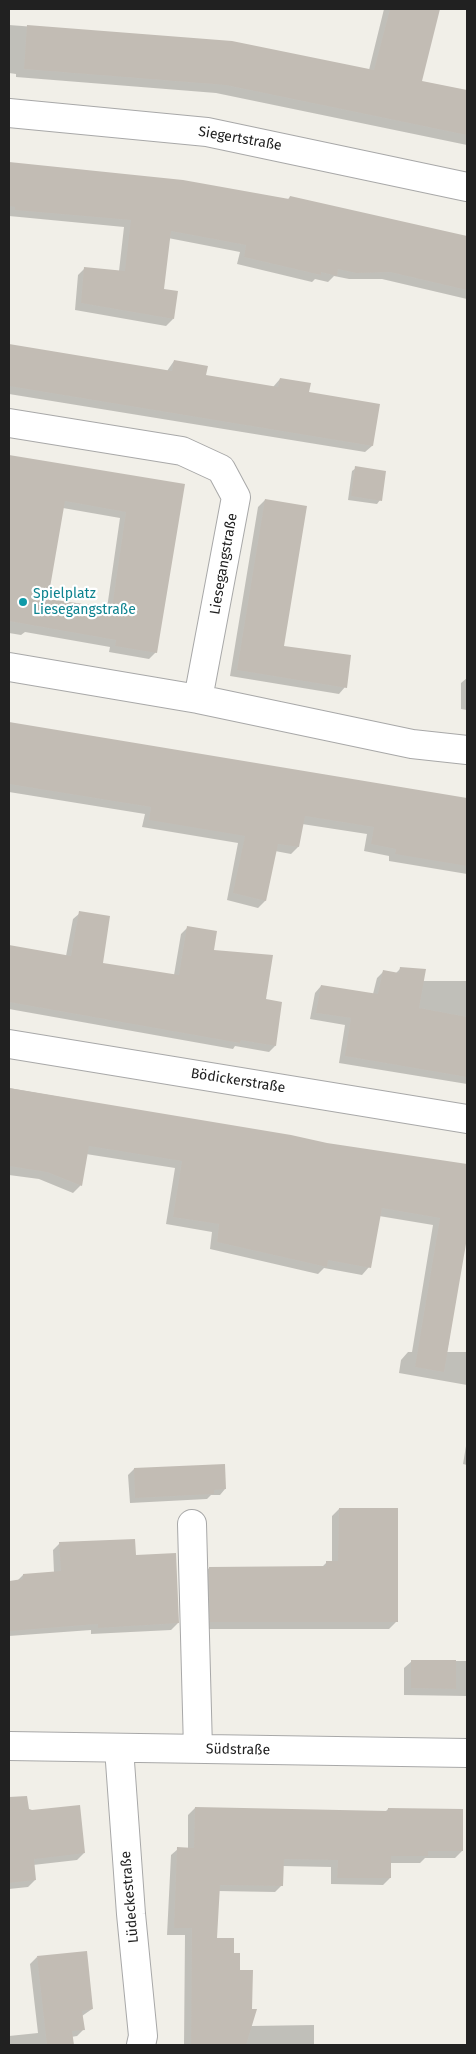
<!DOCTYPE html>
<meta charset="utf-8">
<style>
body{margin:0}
#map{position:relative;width:476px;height:2054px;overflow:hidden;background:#f1efe8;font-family:"Fira Sans",sans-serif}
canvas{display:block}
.frame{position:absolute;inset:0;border:10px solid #212121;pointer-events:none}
</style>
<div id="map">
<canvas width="476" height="2054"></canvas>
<div class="frame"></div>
</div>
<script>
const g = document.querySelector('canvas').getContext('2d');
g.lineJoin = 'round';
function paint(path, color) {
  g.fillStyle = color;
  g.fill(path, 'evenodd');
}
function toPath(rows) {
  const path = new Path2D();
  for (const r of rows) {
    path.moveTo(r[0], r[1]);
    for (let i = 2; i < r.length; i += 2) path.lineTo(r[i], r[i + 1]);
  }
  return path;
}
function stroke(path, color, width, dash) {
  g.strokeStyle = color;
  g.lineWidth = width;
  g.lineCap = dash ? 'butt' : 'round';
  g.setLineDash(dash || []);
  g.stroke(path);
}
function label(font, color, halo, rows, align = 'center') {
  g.font = font + ' "Fira Sans",sans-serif';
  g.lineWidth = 4.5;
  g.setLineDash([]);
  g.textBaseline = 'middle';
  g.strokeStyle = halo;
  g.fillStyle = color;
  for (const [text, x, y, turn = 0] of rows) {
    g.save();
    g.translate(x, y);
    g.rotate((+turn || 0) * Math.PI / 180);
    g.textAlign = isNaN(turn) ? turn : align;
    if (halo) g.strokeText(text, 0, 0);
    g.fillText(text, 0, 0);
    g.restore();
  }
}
const shadow = toPath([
 [384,9,439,9,421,82,467,91,467,145,216,93,16,77,16,74,9,73,9,25,232,42,369,70],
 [9,164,182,181,287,200,290,197,467,237,467,299,382,279,349,279,334,276,328,282,315,279,312,282,237,264,240,252,168,238,162,290,173,319,166,326,75,310,78,275,85,268,119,271,124,227,9,216],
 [9,345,167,371,174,361,205,376,273,387,280,379,308,393,379,405,372,446,365,452,9,394],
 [9,456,183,486,156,652,149,659,109,652,110,647,25,632,21,635,9,633],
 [63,508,120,518,107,608,47,600],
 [356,468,380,500,377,504,348,500,352,471],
 [265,500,283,647,345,687,339,694,230,676,258,507],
 [467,678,467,710,461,709,461,683],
 [9,723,467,800,467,874,389,861,389,856,364,851,367,834,302,824,298,847,291,854,275,851,265,901,258,908,227,900,238,843,142,827,145,814,9,792],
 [80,913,101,964,174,975,181,934,188,927,264,1000,275,1046,269,1052,235,1046,233,1049,9,1009,9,947,66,956,73,919],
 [401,968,423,981,467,981,467,1084,339,1063,345,1025,310,1019,315,993,321,986,373,994,377,978,383,972,395,974],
 [9,1088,327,1144,467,1165,467,1230,447,1352,467,1352,467,1385,399,1373,401,1360,408,1352,412,1352,433,1225,379,1216,369,1267,362,1275,324,1268,318,1274,210,1249,212,1232,166,1224,175,1168,86,1154,81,1185,73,1193,39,1179,9,1175],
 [467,1440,467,1465,463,1464],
 [134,1469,225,1489,220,1495,211,1495,207,1499,130,1503,128,1475],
 [339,1509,396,1622,389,1629,204,1629,202,1576,209,1568,322,1567,327,1562,332,1562,332,1516],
 [59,1544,135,1556,178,1623,171,1630,91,1634,91,1630,9,1636,9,1582,17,1581,23,1575,54,1573,53,1550],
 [412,1661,467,1661,467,1696,404,1695,404,1668],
 [79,1807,84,1853,77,1860,33,1865,35,1880,28,1887,9,1889,9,1814],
 [195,1808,385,1812,388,1809,462,1851,455,1858,425,1858,420,1863,390,1863,390,1878,383,1885,331,1884,331,1867,282,1866,282,1885,275,1892,218,1891,215,1939,233,1954,250,2026,314,2025,314,2045,184,2045,185,1935,167,1935,171,1855,178,1849,188,1849,188,1815],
 [37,1957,92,2009,82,2016,84,2029,77,2036,71,2037,72,2045,9,2045,9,2036,38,2033,30,1964]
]);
const building = toPath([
 [390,9,440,9,422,81,467,90,467,135,226,85,24,69,27,25,232,41,374,70],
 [9,162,183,180,289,199,290,196,467,236,467,290,390,272,357,273,338,269,337,276,321,272,321,275,244,257,246,245,171,231,164,289,178,291,174,319,81,303,84,267,125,271,131,220,15,210,15,207,9,206],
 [9,344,172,371,174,360,208,366,206,375,278,387,280,378,311,383,309,392,380,404,373,446,9,386],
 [9,455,185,484,157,653,115,646,116,640,9,621],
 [65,501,126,512,112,608,48,599],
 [355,466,386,471,382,501,351,496],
 [265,499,307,506,284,646,351,655,347,688,237,670],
 [9,722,467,798,467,866,395,854,396,849,371,844,374,827,305,816,299,847,278,844,266,901,233,893,245,836,149,820,151,807,9,784],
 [79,911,110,916,103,963,179,975,187,926,217,931,214,950,273,955,266,999,282,1002,276,1046,241,1040,240,1043,9,1002,9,945,71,956],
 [400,967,426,969,419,1008,467,1017,467,1077,345,1056,351,1018,316,1013,321,985,378,994,383,970,399,973],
 [9,1088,291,1135,327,1143,467,1164,467,1238,444,1372,415,1367,440,1218,382,1208,371,1268,328,1260,327,1267,217,1242,219,1224,173,1217,182,1161,89,1146,82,1186,47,1172,9,1166],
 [225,1464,226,1489,214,1490,214,1494,135,1498,134,1468],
 [339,1508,398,1508,398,1622,210,1622,209,1567,326,1566,326,1561,338,1561],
 [135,1539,136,1555,176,1553,179,1623,98,1628,98,1624,9,1631,9,1581,23,1579,23,1574,61,1571,59,1542],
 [411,1660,456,1660,456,1689,411,1688],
 [27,1796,29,1809,32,1810,80,1805,85,1853,34,1859,36,1880,9,1883,9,1797],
 [195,1807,388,1811,388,1808,463,1809,463,1851,428,1851,428,1856,391,1856,391,1878,337,1878,338,1860,284,1859,283,1886,220,1885,217,1938,234,1938,234,1953,240,1953,240,1970,253,1970,252,2009,257,2009,246,2045,191,2045,192,1928,174,1928,177,1847,194,1848],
 [87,1951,93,2009,82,2011,85,2030,72,2031,74,2045,47,2045,37,1956]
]);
const minor = toPath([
 [9,113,207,132,467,187],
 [9,423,182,451,221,469,236,497,198,699],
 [9,667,198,699,412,744,467,750],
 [9,1044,467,1119],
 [192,1524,198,1749],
 [9,1746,467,1753],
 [119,1748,131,1914,143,2036,141,2045]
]);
const markers = [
 [23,602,5,"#0f9aa8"]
];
const streetNames = [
 ["Siegertstraße",240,139,10],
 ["Liesegangstraße",224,564,-80],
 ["Bödickerstraße",238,1081,9],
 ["Südstraße",238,1750,1],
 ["Lüdeckestraße",130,1897,-95]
];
const cultureNames = [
 ["Spielplatz",33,594],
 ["Liesegangstraße",33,610]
];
paint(shadow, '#0003');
paint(building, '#c2bcb4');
stroke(minor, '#a8a8a8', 30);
stroke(minor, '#fff', 28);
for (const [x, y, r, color] of markers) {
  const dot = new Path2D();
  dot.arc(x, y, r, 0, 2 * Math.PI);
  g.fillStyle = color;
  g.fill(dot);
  stroke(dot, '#fff', 2);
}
label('14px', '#212121', '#fff', streetNames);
label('14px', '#0d838f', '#fff', cultureNames, 'left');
</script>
